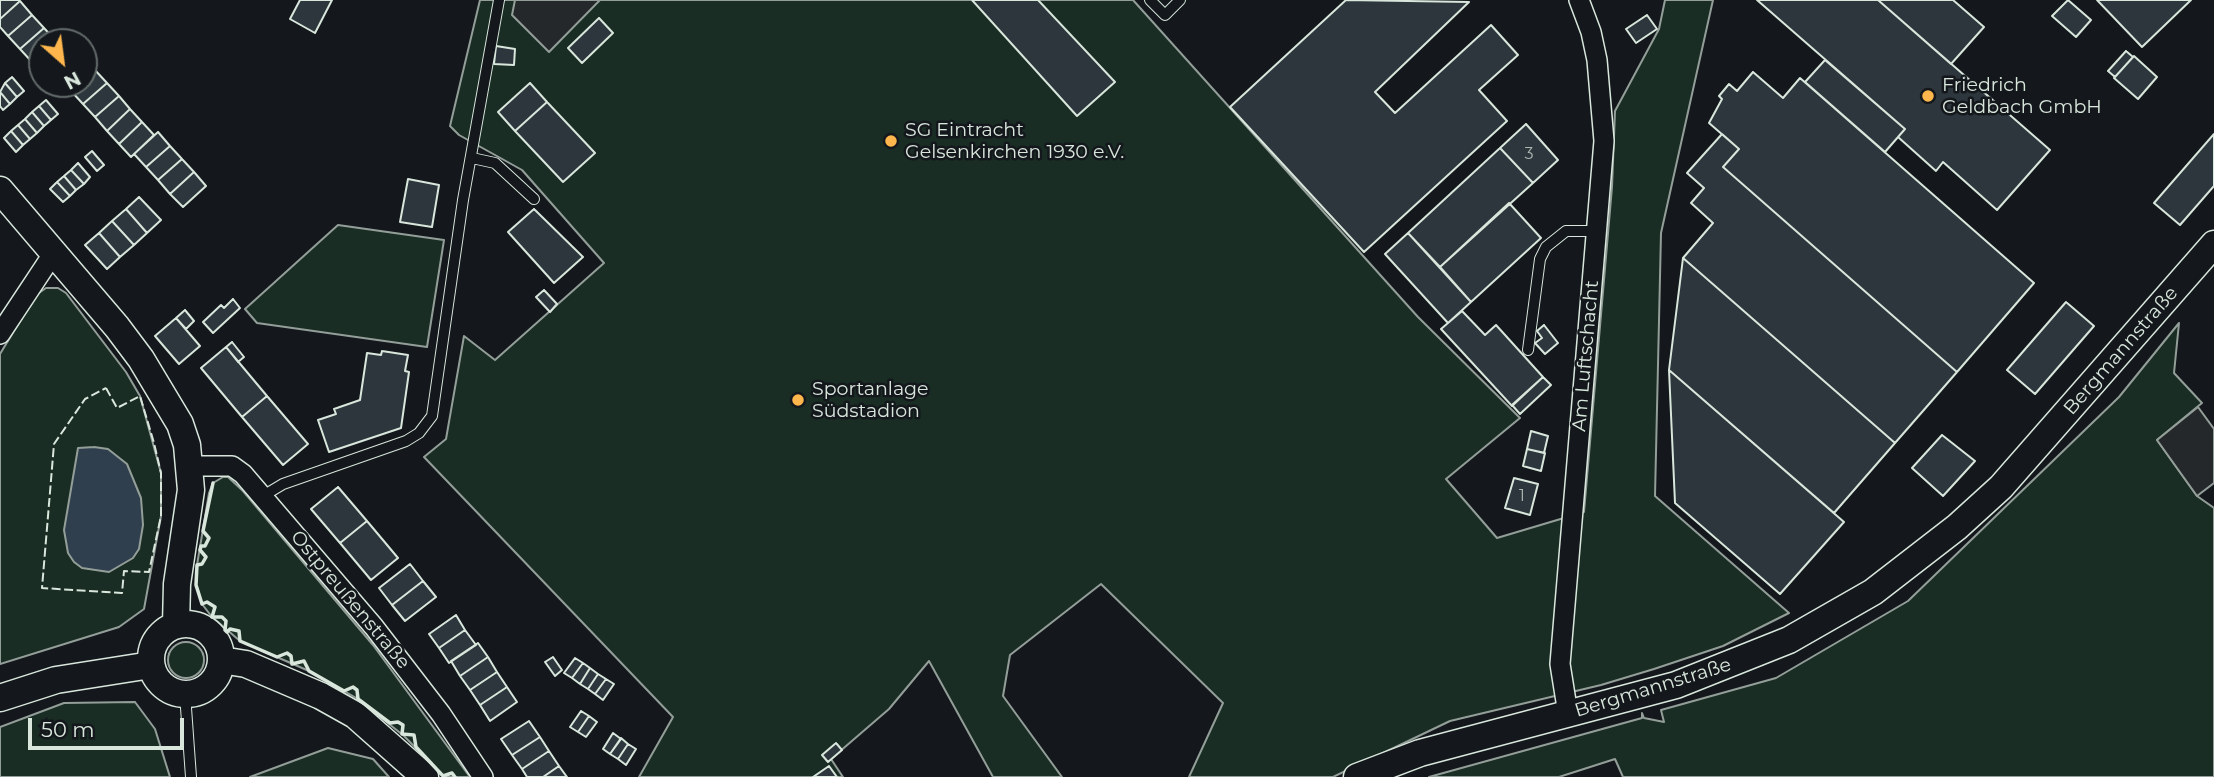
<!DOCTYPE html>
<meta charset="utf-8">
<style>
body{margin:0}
#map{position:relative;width:2214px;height:777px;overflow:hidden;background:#14181c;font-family:Montserrat,sans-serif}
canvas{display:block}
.north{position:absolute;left:28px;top:28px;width:70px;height:70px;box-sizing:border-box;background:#14181c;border:2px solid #626a69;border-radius:50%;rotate:152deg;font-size:19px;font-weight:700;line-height:28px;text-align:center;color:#d8e6dc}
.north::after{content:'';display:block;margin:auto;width:24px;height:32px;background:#ffb74d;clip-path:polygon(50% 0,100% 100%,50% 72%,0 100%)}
.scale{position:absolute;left:28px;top:718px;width:156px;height:32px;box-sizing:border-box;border:4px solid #d8e6dc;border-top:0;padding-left:9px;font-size:21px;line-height:24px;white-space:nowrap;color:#d8e6dc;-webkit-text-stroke:5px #14181c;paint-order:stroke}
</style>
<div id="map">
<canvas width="2214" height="777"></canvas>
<div class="north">N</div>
<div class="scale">50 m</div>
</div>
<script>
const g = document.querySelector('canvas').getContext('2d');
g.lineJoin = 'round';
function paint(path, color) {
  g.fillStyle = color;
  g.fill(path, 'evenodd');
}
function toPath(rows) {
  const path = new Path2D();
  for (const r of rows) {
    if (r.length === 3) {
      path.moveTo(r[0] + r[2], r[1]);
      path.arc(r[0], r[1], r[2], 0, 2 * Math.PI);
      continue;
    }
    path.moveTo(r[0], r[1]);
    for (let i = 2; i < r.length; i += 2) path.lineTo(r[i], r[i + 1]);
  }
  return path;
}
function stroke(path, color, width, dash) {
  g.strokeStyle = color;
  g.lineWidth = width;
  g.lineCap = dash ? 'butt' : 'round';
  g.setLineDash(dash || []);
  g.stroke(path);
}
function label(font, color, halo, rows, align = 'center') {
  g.font = font + ' Montserrat,sans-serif';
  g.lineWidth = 5;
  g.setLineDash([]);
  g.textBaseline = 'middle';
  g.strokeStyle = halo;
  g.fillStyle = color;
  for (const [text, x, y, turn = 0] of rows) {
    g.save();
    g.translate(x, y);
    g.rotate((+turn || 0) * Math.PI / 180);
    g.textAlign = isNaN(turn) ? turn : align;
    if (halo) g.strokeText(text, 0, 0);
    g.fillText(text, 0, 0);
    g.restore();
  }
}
const green = toPath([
 [480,0,1133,0,1418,317,1520,418,1446,479,1497,538,1584,512,1612,187,1615,111,1659,29,1665,0,1713,0,1661,233,1655,496,1789,613,1723,646,1654,669,1601,685,1450,721,1333,777,1189,777,1223,703,1101,584,1010,655,1003,696,1062,777,993,777,929,661,889,709,831,759,843,777,639,777,673,717,424,457,446,439,464,336,495,360,604,263,522,170,459,135,450,126,480,0],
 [338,225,444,240,427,347,257,323,245,309,338,225],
 [46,288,58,288,66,293,126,372,140,396,161,473,161,516,144,609,119,627,0,664,0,354,36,295,46,288],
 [2179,323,2174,373,2202,403,2157,440,2197,496,2214,508,2214,777,1623,777,1615,759,1559,777,1429,777,1642,718,1642,713,1644,718,1664,722,1661,710,1776,678,1908,601,2119,397,2179,323],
 [223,477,228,477,243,491,373,645,470,777,444,777,404,736,358,699,309,671,240,641,212,617,202,604,196,585,197,565,209,493,213,483,223,477],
 [186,660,18],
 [135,702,155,729,170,777,0,777,0,727,64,703,135,702],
 [328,748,373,759,389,777,250,777,328,748]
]);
const parking = toPath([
 [515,0,600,0,549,52,512,15,515,0],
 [2198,407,2214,429,2214,483,2197,496,2157,440,2198,407]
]);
const water = toPath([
 [94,447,108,449,127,464,141,498,143,525,139,549,133,558,109,572,82,568,74,562,68,553,64,530,78,448,94,447]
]);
const building = toPath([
 [0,0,19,0,20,1,0,19,0,0],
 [300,0,332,0,315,33,290,19,300,0],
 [972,0,1038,0,1115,82,1077,116,972,0],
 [1346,0,1469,2,1375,92,1395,113,1491,25,1518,55,1479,90,1507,121,1364,252,1230,107,1346,0],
 [1757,0,1878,0,2050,150,1997,210,1943,162,1936,171,1898,137,1905,129,1757,0],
 [1878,0,1953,0,1984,27,1951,64,1878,0],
 [2068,0,2091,20,2076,37,2052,16,2068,0],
 [2097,0,2191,0,2142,47,2097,0],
 [20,1,32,15,8,36,0,27,0,19,20,1],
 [32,15,44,28,20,49,8,36,32,15],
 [1647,15,1657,29,1636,43,1626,29,1647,15],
 [599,18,613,33,582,63,568,48,599,18],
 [44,28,56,41,42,42,42,53,32,62,20,49,44,28],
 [496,46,515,49,514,65,494,64,496,46],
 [2126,51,2133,57,2115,77,2108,71,2126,51],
 [42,53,42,73,32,62,42,53],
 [2134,56,2157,77,2138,99,2114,78,2134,56],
 [1825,60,1905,129,1885,152,1805,82,1825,60],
 [94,69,107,83,83,104,71,91,78,84,84,84,84,78,94,69],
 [1753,72,1783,98,1800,78,2034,283,1957,372,1723,167,1739,149,1709,123,1722,99,1719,96,1729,84,1737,91,1753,72],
 [12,77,24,91,17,97,5,83,12,77],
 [5,83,17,97,10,104,0,92,5,83],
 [107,83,119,96,95,117,83,104,107,83],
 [530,83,547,102,515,131,498,112,530,83],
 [0,92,10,104,3,110,0,106,0,92],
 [119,96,130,109,107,131,95,117,119,96],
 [46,100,58,114,51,120,39,106,46,100],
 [547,102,595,153,563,182,515,131,547,102],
 [39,106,51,120,44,126,32,112,39,106],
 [130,109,142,122,119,144,107,131,130,109],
 [32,112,44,126,37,133,25,119,32,112],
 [25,119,37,133,30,139,18,125,25,119],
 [142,122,154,135,131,157,119,144,142,122],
 [1526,124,1558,160,1533,183,1500,148,1526,124],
 [18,125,30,139,23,145,11,131,18,125],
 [11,131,23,145,16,152,4,138,11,131],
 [158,132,170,146,146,167,134,154,158,132],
 [1722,134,1739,149,1723,167,1957,372,1895,443,1683,258,1713,223,1691,203,1704,188,1687,173,1722,134],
 [2214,134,2214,186,2180,225,2154,203,2214,134],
 [170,146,182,159,158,180,146,167,170,146],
 [1500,148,1533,183,1440,267,1408,233,1500,148],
 [92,151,104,165,97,171,85,157,92,151],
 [182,159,194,172,170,194,158,180,182,159],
 [78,163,90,177,84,184,71,170,78,163],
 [71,170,84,184,76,190,64,176,71,170],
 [194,172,206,186,183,207,170,194,194,172],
 [64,176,76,190,70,196,57,182,64,176],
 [408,179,439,185,432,227,400,222,408,179],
 [57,182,70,196,63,202,50,189,57,182],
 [139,197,161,220,147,233,126,209,139,197],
 [1509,203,1541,238,1471,302,1440,267,1509,203],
 [126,209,147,233,134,245,112,221,126,209],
 [534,209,583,257,554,283,508,232,534,209],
 [112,221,134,245,120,257,99,233,112,221],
 [99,233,120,257,107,269,85,245,99,233],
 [1408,233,1471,302,1448,323,1385,254,1408,233],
 [1683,258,1895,443,1834,513,1669,370,1683,258],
 [544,290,557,304,550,312,536,297,544,290],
 [233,299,240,308,213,333,203,322,221,305,224,308,233,299],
 [2066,302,2094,326,2035,394,2007,370,2066,302],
 [185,310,194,321,186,329,176,318,185,310],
 [1462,311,1485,335,1496,325,1543,377,1512,406,1441,329,1462,311],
 [176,318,200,346,179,364,155,336,176,318],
 [1544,325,1558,343,1545,354,1535,343,1542,338,1537,331,1544,325],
 [232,342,244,357,238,362,226,347,232,342],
 [226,347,267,396,242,417,201,368,226,347],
 [382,351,408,355,405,371,409,372,401,428,329,452,318,420,336,414,334,409,360,400,367,353,381,355,382,351],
 [1669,370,1844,522,1780,594,1675,503,1669,370],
 [1543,377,1551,385,1520,414,1512,405,1543,377],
 [267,396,308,444,283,465,242,417,267,396],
 [1531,431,1548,436,1544,453,1527,449,1531,431],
 [1942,435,1975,461,1943,496,1912,468,1942,435],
 [1527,449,1545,453,1541,471,1523,466,1527,449],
 [1514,478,1538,484,1530,515,1505,508,1514,478],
 [338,487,367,521,340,543,311,509,338,487],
 [367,521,398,558,371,580,340,543,367,521],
 [410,564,423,581,392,605,379,588,410,564],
 [423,581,436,597,405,621,392,605,423,581],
 [456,615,465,630,439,648,429,634,456,615],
 [465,630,476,645,449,663,439,648,465,630],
 [478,643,488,657,460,676,451,661,478,643],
 [488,657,497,672,470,690,460,676,488,657],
 [553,657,562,670,555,676,545,662,553,657],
 [575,658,583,663,572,678,564,673,575,658],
 [583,663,590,668,580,684,572,678,583,663],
 [590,668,598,674,588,689,580,684,590,668],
 [497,672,507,687,480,705,470,690,497,672],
 [598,674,606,679,595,694,588,689,598,674],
 [606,679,614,684,603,700,595,694,606,679],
 [507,687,517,702,490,721,480,705,507,687],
 [581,711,589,716,578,732,570,727,581,711],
 [589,716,597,722,586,737,578,732,589,716],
 [529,721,540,737,512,755,501,739,529,721],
 [613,733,621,739,610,754,603,749,613,733],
 [540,737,549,751,522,769,512,755,540,737],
 [621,738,628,744,618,759,610,754,621,738],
 [836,743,842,750,828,762,822,755,836,743],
 [628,744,636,749,626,765,618,759,628,744],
 [549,751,559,766,543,777,527,777,522,769,549,751],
 [559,766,567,777,543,777,559,766],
 [829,766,837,777,813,777,829,766]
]);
const lane = toPath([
 [1150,0,1165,15,1180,0],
 [472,158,495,163,534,199],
 [1528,350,1540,259,1546,247,1566,231,1597,231],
 [263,496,283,484,406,441,419,433,432,416,463,200,499,0],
 [185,694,191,777]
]);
const street = toPath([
 [0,334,53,254],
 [190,466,232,466,243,474,374,627,441,714,483,777],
 [1568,714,1560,664,1604,141,1597,60,1591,32,1579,0]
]);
const secondary = toPath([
 [0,190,117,327,141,359,180,424,187,445,191,490,177,584,176,625],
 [186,659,35],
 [221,660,246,664,321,696,355,715,425,777],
 [0,698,56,680,151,665],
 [1357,777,1420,753,1676,685,1789,640,1873,592,1957,527,2001,487,2214,244]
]);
const fence = toPath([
 [106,388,117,408,140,396,154,443,161,473,161,516,149,572,124,571,122,593,42,588,54,444,85,399,106,388]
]);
const wall = toPath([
 [213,483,203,531,209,538,205,546,201,546,200,550,206,557,202,564,197,565,196,585,202,604,207,602,215,607,212,617,222,617,226,621,225,630,227,632,230,629,239,631,240,641,277,657,287,653,291,656,292,664,304,661,309,671,344,691,353,687,357,690,358,699,390,723,398,722,403,725,402,734,414,735,416,747,443,776,452,773,455,777]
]);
const markers = [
 [1928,96,7,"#ffb74d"],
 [891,141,7,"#ffb74d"],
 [798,400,7,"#ffb74d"]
];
const numberNames = [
 ["3",1529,154],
 ["1",1522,496]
];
const poiNames = [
 ["Friedrich",1942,85],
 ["Geldbach GmbH",1942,107],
 ["SG Eintracht",905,130],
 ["Gelsenkirchen 1930 e.V.",905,152],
 ["Sportanlage",812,389],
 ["Südstadion",812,411]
];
const streetNames = [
 ["Bergmannstraße",2121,351,-49],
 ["Am Luftschacht",1586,356,-85],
 ["Ostpreußenstraße",350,600,50],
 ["Bergmannstraße",1653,688,-17]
];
paint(green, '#1a2d24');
stroke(green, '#939e99', 2);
paint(parking, '#24282b');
stroke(parking, '#939e99', 2);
paint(water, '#2f3f4d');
stroke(water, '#939e99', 2);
paint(building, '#2c363c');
stroke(building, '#d8e6dc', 2);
stroke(lane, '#d8e6dc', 12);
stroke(street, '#d8e6dc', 22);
stroke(secondary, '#d8e6dc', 29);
stroke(lane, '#14181c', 10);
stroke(street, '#14181c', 19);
stroke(secondary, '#14181c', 26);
stroke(fence, '#d8e6dc', 2, [9, 3.5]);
stroke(wall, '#d8e6dc', 3.5);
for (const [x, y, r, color] of markers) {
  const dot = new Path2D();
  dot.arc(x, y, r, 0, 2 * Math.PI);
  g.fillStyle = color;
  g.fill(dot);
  stroke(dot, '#14181c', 2.5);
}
label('16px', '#adbab4', null, numberNames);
label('19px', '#d8e6dc', '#14181c', poiNames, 'left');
label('19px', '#d8e6dc', '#14181c', streetNames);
</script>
